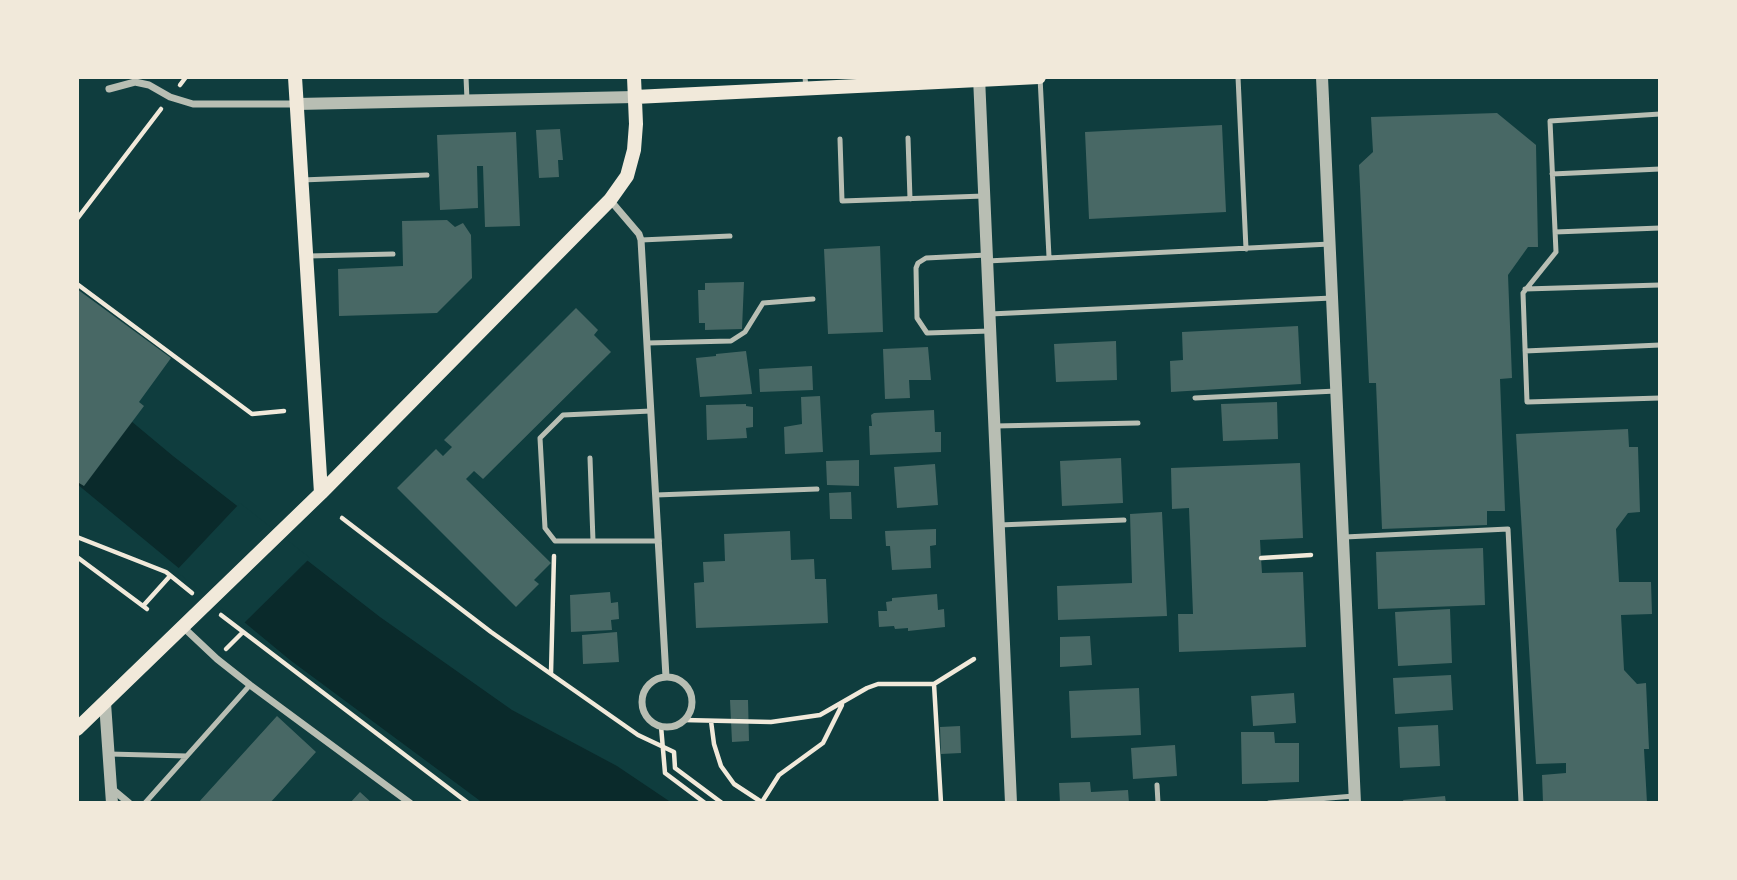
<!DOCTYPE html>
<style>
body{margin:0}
#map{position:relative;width:1737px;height:880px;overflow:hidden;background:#0f3d3e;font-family:"Fira Sans",sans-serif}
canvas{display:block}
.frame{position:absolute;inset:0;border:79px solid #f1e9da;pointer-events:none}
</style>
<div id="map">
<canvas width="1737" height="880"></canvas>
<div class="frame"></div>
</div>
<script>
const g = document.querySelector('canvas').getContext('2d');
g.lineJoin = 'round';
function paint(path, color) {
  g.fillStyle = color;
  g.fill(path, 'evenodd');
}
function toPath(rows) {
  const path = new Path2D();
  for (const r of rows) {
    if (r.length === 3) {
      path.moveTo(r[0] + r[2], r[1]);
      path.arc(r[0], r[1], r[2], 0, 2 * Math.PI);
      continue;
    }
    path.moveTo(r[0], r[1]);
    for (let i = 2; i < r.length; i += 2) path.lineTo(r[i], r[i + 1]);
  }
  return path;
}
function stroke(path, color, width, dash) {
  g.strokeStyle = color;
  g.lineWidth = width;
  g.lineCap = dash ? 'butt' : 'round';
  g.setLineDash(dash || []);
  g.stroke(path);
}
const water = toPath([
 [77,376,173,456,380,617,512,710,617,766,672,803,483,803,290,660,77,484]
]);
const pier = toPath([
 [240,503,310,558,242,625,176,571]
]);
const building = toPath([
 [1497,113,1536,145,1538,247,1528,247,1508,275,1512,378,1500,379,1505,511,1487,511,1487,525,1382,529,1376,383,1369,383,1359,165,1373,152,1371,117],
 [1222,125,1226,212,1089,219,1085,132],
 [560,129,563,160,558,160,559,177,539,178,536,130],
 [516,132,520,226,485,227,483,166,477,166,478,208,440,210,437,135],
 [447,220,455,227,463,223,471,235,472,278,437,313,339,316,338,269,403,266,402,221],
 [880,246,883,332,828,334,824,249],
 [744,282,742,329,705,330,705,323,699,323,698,290,705,290,705,283],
 [77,289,171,358,139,402,144,406,84,486,79,483,77,486],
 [576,308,598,330,594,335,611,352,483,479,474,471,466,479,551,563,534,580,539,584,516,607,397,488,436,449,443,456,452,447,444,440],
 [1298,326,1301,384,1171,392,1170,361,1183,360,1182,332],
 [1116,341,1117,380,1056,382,1054,344],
 [928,347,931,380,909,380,910,398,885,399,883,349],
 [746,351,752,394,700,397,696,358,716,356,716,354],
 [812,366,813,390,760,392,759,369],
 [820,396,823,452,785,454,784,427,802,424,801,397],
 [1277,402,1278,439,1223,441,1221,404],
 [746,404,746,406,753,407,753,427,746,428,747,438,707,440,706,405],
 [934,410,935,432,941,432,941,452,870,455,869,426,872,426,871,415,874,413],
 [1628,429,1629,447,1638,447,1640,512,1628,513,1616,529,1619,582,1651,582,1652,614,1621,615,1624,670,1637,684,1646,683,1649,749,1644,749,1647,803,1543,803,1542,775,1566,773,1566,763,1536,764,1516,434],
 [1121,458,1123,503,1062,506,1060,461],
 [859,460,859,486,827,485,826,461],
 [1300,463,1303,538,1260,540,1261,558,1262,573,1303,572,1306,647,1179,652,1178,614,1193,614,1189,508,1172,509,1171,468],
 [935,464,938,505,897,508,894,467],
 [851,492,852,519,830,519,829,493],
 [1162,512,1167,616,1058,620,1057,586,1132,583,1130,514],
 [936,529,936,545,930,546,931,568,892,570,890,546,886,546,885,531],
 [790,531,791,560,814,559,815,579,826,579,828,623,696,628,694,583,704,582,703,562,725,561,724,534],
 [1483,548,1485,605,1378,609,1376,552],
 [610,592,611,603,618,602,619,619,611,620,612,630,571,632,570,595],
 [937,594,938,610,944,609,945,627,908,631,908,628,895,629,894,626,879,627,878,611,887,611,886,602,892,601,892,598],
 [1450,609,1452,663,1398,666,1395,612],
 [617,632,619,662,583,664,582,635],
 [1090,636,1092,665,1060,667,1060,637],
 [1451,675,1453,710,1395,714,1393,678],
 [1139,688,1141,735,1071,738,1069,691],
 [1294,693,1296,723,1253,726,1251,696],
 [730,700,748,700,749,741,732,742],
 [277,716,316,752,270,803,198,803],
 [1438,725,1440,766,1400,768,1398,727],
 [960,726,961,753,941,754,940,727],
 [1241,732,1274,732,1275,743,1299,743,1299,782,1242,784],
 [1175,745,1177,776,1133,779,1131,748],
 [1090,782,1091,792,1128,790,1129,803,1060,803,1059,783],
 [360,792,372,803,350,803],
 [1445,796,1446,803,1404,803,1403,800]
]);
const path = toPath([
 [180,85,186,77],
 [77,219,161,109],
 [77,284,252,414,284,411],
 [342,518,491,632,638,735,674,752,675,768,722,803],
 [77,537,166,572,192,593],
 [77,557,147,609],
 [1261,558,1311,555],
 [143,606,170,576],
 [221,615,468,803],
 [226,649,243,632],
 [551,673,554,556],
 [934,684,941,803],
 [684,720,771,722,820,715,867,688,878,684,934,684,974,659],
 [711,721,714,744,721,766,734,784,763,803],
 [661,726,665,773,705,803],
 [762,802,779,775,823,743,842,705]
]);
const service = toPath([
 [466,77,467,100],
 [805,77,806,88],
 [1040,77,1049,257],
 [1238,77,1246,249],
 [1660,114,1550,121,1556,252,1523,293,1527,402,1660,398],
 [908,138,910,199],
 [840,139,842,201,984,196],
 [1552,174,1660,169],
 [302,180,427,175],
 [1555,232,1660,228],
 [641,240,730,236],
 [987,255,926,258,918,263,916,268,917,318,927,333,990,331],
 [308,256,393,254],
 [987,261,1330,244],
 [1525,289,1660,285],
 [990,314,1332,298],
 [647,343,731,341,745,332,763,303,813,299],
 [1525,351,1660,345],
 [1195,398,1336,391],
 [651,411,563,415,540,438,545,528,555,541,659,541],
 [995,426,1138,423],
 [590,458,593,541],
 [656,495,817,489],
 [999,525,1124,520],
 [1345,537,1508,529,1521,803],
 [109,754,187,756],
 [1157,785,1158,803],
 [145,803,250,685],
 [1269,803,1354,796]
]);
const minor = toPath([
 [109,89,135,82,149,85,170,97,193,104,296,104],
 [610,200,639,234,641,240,666,677],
 [183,627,217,659,250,685,410,803],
 [667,702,25],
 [111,788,129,803]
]);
const tertiary = toPath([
 [979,77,1011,803],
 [1322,77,1355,803],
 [297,104,635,97],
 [105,703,112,803]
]);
const secondary = toPath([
 [295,77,321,493],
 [635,97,1039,77],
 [77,729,321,493,610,200,627,176,634,150,636,124,634,77]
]);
paint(water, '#0a2a2b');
paint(pier, '#0f3d3e');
paint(building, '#486865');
stroke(path, '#f1e9da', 4.5);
stroke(service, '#b8beb3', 5);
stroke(minor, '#b8beb3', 7);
stroke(tertiary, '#b8beb3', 12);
stroke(secondary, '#f1e9da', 14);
</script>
